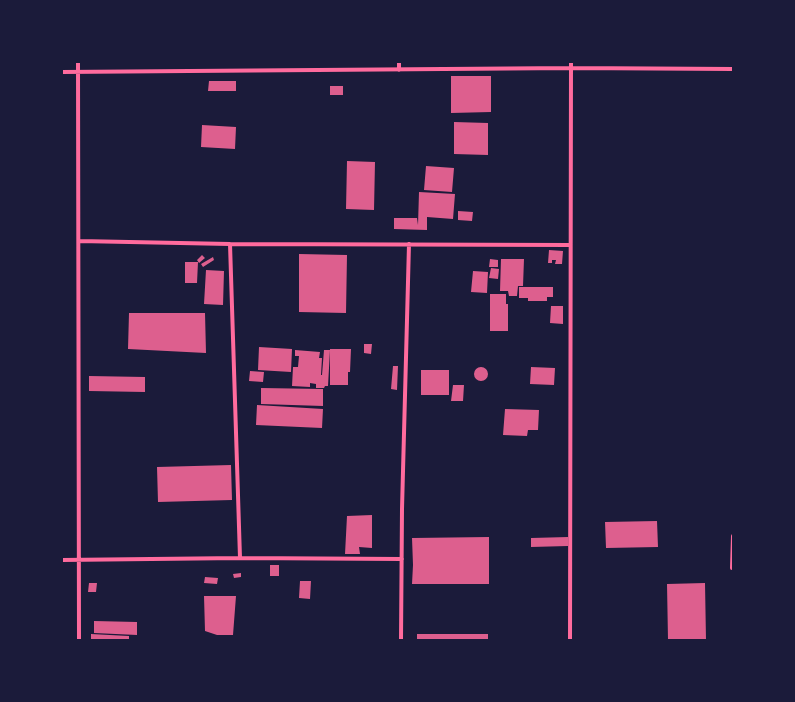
<!DOCTYPE html>
<style>
body{margin:0}
#map{position:relative;width:795px;height:702px;overflow:hidden;background:#1b1b3a;font-family:Ubuntu,sans-serif}
canvas{display:block}
.frame{position:absolute;inset:0;border:63px solid #1b1b3a;pointer-events:none}
</style>
<div id="map">
<canvas width="795" height="702"></canvas>
<div class="frame"></div>
</div>
<script>
const g = document.querySelector('canvas').getContext('2d');
g.lineJoin = 'round';
function paint(path, color) {
  g.fillStyle = color;
  g.fill(path, 'evenodd');
}
function toPath(rows) {
  const path = new Path2D();
  for (const r of rows) {
    if (r.length === 3) {
      path.moveTo(r[0] + r[2], r[1]);
      path.arc(r[0], r[1], r[2], 0, 2 * Math.PI);
      continue;
    }
    path.moveTo(r[0], r[1]);
    for (let i = 2; i < r.length; i += 2) path.lineTo(r[i], r[i + 1]);
  }
  return path;
}
function stroke(path, color, width, dash) {
  g.strokeStyle = color;
  g.lineWidth = width;
  g.lineCap = dash ? 'butt' : 'round';
  g.setLineDash(dash || []);
  g.stroke(path);
}
const building = toPath([
 [451,76,491,76,491,112,451,113],
 [209,81,236,81,236,91,208,91],
 [330,86,343,86,343,95,330,95],
 [454,122,488,123,488,155,454,154],
 [202,125,236,127,235,149,201,147],
 [347,161,375,162,374,210,346,209],
 [426,166,454,168,452,192,424,190],
 [419,192,455,194,453,219,427,217,427,230,394,229,394,218,417,218,418,225],
 [458,211,473,212,472,221,458,220],
 [549,250,563,251,562,264,555,264,556,260,552,260,552,263,548,263],
 [299,254,347,255,346,313,299,312],
 [202,255,205,258,199,263,197,260],
 [213,257,214,260,203,267,201,264],
 [490,259,498,260,498,267,489,267],
 [501,259,524,259,523,286,518,286,517,296,509,296,508,291,500,291],
 [185,262,198,262,197,283,185,283],
 [491,268,499,269,498,279,489,278],
 [206,270,224,271,223,305,204,304],
 [473,271,488,272,487,293,471,292],
 [519,287,553,287,553,297,547,297,547,301,528,301,528,298,519,298],
 [490,294,506,294,506,304,508,304,508,331,490,331],
 [551,306,563,306,563,324,550,323],
 [129,313,205,313,206,353,128,349],
 [364,344,372,344,371,354,364,353],
 [259,347,292,349,291,372,258,370],
 [330,349,351,349,350,372,348,372,348,385,330,385],
 [295,350,320,352,319,358,322,358,321,375,322,375,324,350,330,350,328,386,325,386,324,388,316,388,316,384,310,383,310,387,292,386,293,367,298,367,299,356,295,356],
 [393,366,398,366,397,390,391,389],
 [481,374,7],
 [531,367,555,368,554,385,530,384],
 [421,370,449,370,449,395,421,395],
 [250,371,264,372,263,382,249,381],
 [89,376,145,377,145,392,89,391],
 [453,385,464,385,463,401,451,401],
 [261,388,323,389,323,406,261,404],
 [257,405,323,409,322,428,256,425],
 [505,409,539,410,538,430,528,430,527,436,503,435],
 [231,465,232,500,158,502,157,467],
 [372,515,372,548,359,547,360,554,345,554,347,516],
 [657,521,658,547,606,548,605,522],
 [489,537,489,584,412,584,413,565,412,538],
 [568,537,568,546,531,547,531,538],
 [270,565,279,565,279,576,270,576],
 [241,573,241,577,234,578,233,574],
 [205,577,218,578,217,584,204,583],
 [300,581,311,581,310,599,299,598],
 [89,583,97,583,96,592,88,592],
 [705,583,706,640,668,640,667,584],
 [204,596,236,596,233,635,217,635,205,631],
 [94,621,137,622,137,635,94,633],
 [91,634,129,636,129,640,91,640],
 [417,634,488,634,488,640,417,640]
]);
const minor = toPath([
 [78,62,79,640],
 [399,70,399,62],
 [62,72,571,68,733,69],
 [79,241,230,244,570,245],
 [230,244,240,558,402,559],
 [733,536,732,568,733,568],
 [62,560,240,558],
 [401,640,402,509,409,244],
 [570,640,571,62]
]);
paint(building, '#dd5f8e');
stroke(minor, '#ff6b9d', 4);
</script>
